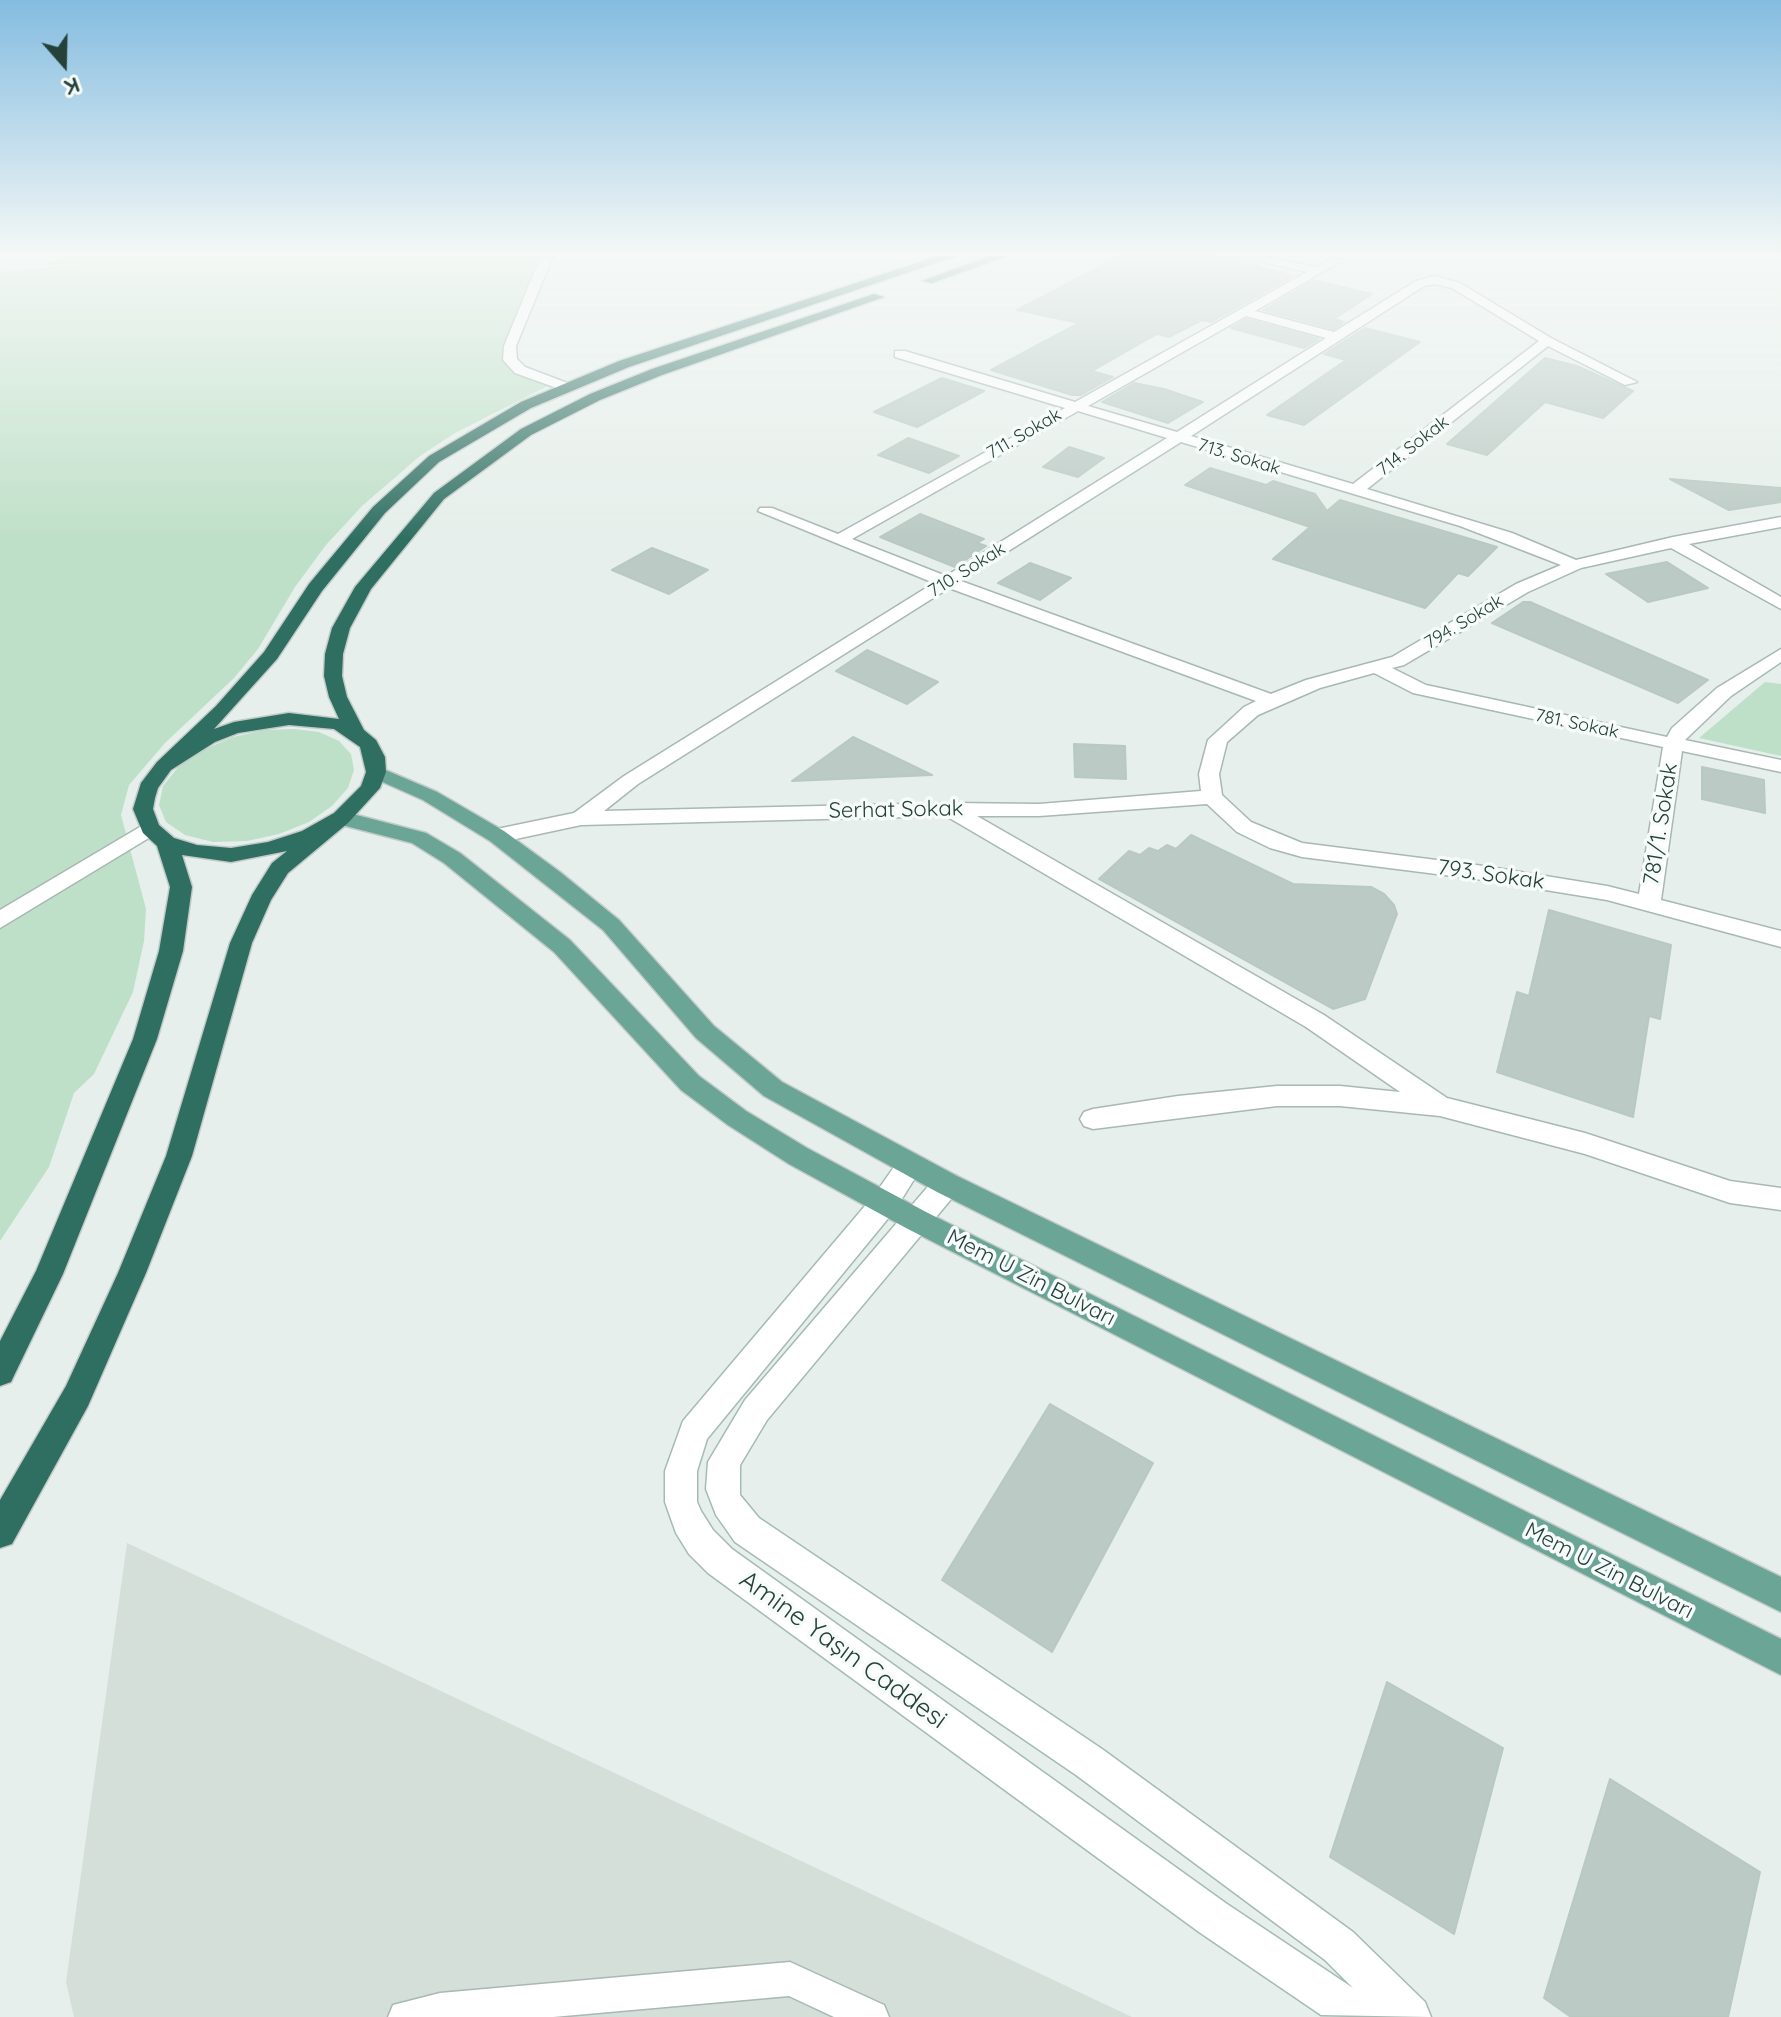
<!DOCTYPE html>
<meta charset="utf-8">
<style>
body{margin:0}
#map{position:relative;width:1781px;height:2017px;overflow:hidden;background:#e6efeb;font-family:Quicksand,sans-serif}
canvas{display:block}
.north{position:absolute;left:24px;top:24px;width:80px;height:80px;-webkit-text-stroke:6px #f7fbf9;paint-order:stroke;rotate:160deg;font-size:22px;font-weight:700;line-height:32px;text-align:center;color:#24423a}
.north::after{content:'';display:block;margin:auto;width:28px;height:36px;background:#24423a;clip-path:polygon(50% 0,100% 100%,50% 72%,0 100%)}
</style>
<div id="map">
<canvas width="1781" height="2017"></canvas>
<div class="north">K</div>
</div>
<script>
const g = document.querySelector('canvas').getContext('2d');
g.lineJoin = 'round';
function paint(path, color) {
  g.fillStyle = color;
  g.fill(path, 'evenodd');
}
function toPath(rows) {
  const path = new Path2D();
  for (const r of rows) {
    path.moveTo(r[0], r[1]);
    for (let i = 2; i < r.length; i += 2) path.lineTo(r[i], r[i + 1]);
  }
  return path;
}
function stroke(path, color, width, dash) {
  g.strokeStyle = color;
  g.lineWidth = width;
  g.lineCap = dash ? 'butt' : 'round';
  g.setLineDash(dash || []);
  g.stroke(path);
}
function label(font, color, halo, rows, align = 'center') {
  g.font = font + ' Quicksand,sans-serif';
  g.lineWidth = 7;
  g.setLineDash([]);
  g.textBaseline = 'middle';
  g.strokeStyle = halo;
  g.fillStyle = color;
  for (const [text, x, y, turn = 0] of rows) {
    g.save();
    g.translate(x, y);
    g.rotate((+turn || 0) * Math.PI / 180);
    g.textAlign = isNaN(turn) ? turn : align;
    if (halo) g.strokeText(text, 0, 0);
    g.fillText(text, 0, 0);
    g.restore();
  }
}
const built = toPath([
 [127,1543,1132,2017,74,2017,66,1982]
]);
const green = toPath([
 [66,256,547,256,510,360,554,383,455,433,420,456,362,506,326,545,295,587,258,649,234,678,165,743,129,785,121,815,146,909,144,941,133,992,94,1074,74,1093,49,1167,0,1241,0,272,83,264,41,265],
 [1765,682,1781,684,1781,756,1699,738],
 [294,729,319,732,339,741,351,754,354,770,348,788,332,806,309,822,279,834,247,841,213,842,185,835,166,822,159,805,163,786,179,766,203,750,233,737,265,730]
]);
const building = toPath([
 [1120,256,1221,256,1294,276,1211,322,1202,320,1169,337,1157,334,1092,371,1113,377,1081,395,1072,395,991,370,1079,323,1017,310,1120,256],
 [1314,280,1372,294,1334,319,1344,322,1334,329,1263,310,1314,280],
 [1246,319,1319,339,1304,348,1231,328,1246,319],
 [1365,328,1420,342,1304,425,1267,415,1346,360,1324,354,1365,328],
 [1545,358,1577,366,1633,391,1603,418,1545,402,1487,455,1447,444,1545,358],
 [942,378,984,391,917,427,874,412,942,378],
 [1134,383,1164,389,1203,402,1168,423,1102,402,1134,383],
 [908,438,959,456,929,473,878,455,908,438],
 [1069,447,1104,458,1078,477,1043,467,1069,447],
 [1210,468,1266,485,1273,481,1315,494,1327,511,1340,500,1497,547,1468,576,1458,573,1425,608,1273,559,1310,527,1185,485,1210,468],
 [1670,479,1781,488,1781,502,1729,510,1670,479],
 [920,514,984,539,977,543,986,546,955,567,880,537,920,514],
 [652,548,708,570,669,594,612,570,652,548],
 [1667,562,1708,588,1648,602,1606,574,1667,562],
 [1030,563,1071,578,1040,600,998,583,1030,563],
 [1523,602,1530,602,1708,680,1678,703,1492,623,1523,602],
 [867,650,938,682,907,704,836,671,867,650],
 [853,737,932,775,792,781,853,737],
 [1074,744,1125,746,1126,779,1075,777,1074,744],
 [1702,767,1764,780,1765,813,1702,799,1702,767],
 [1191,835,1293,884,1371,887,1384,894,1394,905,1397,914,1365,999,1333,1009,1099,879,1129,851,1140,855,1149,848,1158,851,1167,845,1176,849,1191,835],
 [1549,910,1671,945,1660,1019,1649,1016,1633,1117,1497,1072,1517,992,1529,996,1549,910],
 [1050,1404,1153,1463,1052,1652,942,1580,1050,1404],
 [1387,1682,1503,1748,1454,1934,1330,1857,1387,1682],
 [1610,1779,1760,1872,1728,2017,1571,2017,1544,1998,1610,1779]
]);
const lane = toPath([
 [790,1962,884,2005,889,2017,834,2017,789,1996,553,2017,388,2017,393,2005,440,1993,790,1962]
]);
const street = toPath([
 [1237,256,1261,256,1316,267,1333,258,1343,260,1255,311,1334,332,1416,281,1435,276,1460,283,1551,338,1637,382,1625,385,1548,346,1367,489,1512,533,1576,560,1673,537,1781,517,1781,527,1689,544,1781,597,1781,609,1671,548,1581,568,1528,592,1404,665,1392,668,1426,685,1667,737,1672,728,1717,688,1781,649,1781,662,1731,696,1685,740,1781,760,1781,772,1682,751,1661,900,1781,931,1781,947,1607,900,1484,880,1302,857,1270,848,1237,832,1207,804,1039,816,977,816,1324,1015,1447,1098,1585,1133,1730,1181,1781,1188,1781,1210,1730,1203,1585,1154,1440,1116,1340,1106,1277,1106,1093,1129,1084,1126,1080,1119,1084,1112,1093,1109,1178,1096,1277,1086,1340,1086,1400,1092,1306,1027,946,816,581,825,497,843,486,836,497,829,574,813,624,776,934,583,758,511,760,508,772,508,838,534,1065,408,895,357,895,351,905,351,1075,402,1307,272,1237,256],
 [1435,284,1452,288,1539,341,1353,484,1191,436,1424,286,1435,284],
 [1246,316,1326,338,1177,432,1088,406,1246,316],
 [1078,411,1167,438,946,576,852,539,1078,411],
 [1181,442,1460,526,1561,565,1516,584,1392,657,1306,680,1271,694,961,581,1181,442],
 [949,588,1256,701,1244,707,1208,740,1199,774,1201,791,1039,804,950,803,604,811,638,784,949,588],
 [1374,673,1413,693,1663,747,1639,894,1607,886,1484,866,1302,843,1251,822,1222,795,1219,774,1227,742,1258,715,1320,688,1374,673],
 [150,821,160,828,157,833,0,928,0,910,150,821]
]);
const secondary = toPath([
 [541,256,553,256,516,346,517,359,525,367,570,384,572,387,565,391,515,373,503,360,504,346,541,256],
 [910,1154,919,1157,923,1165,895,1210,707,1439,697,1471,697,1502,701,1511,713,1530,732,1549,1227,1904,1353,1988,1325,1960,1076,1775,735,1542,716,1515,706,1489,708,1462,745,1400,937,1176,947,1173,957,1176,960,1184,957,1192,767,1420,740,1465,740,1495,759,1518,1102,1749,1353,1932,1425,2002,1431,2017,1321,2015,1199,1932,708,1573,689,1554,676,1533,665,1502,665,1471,683,1421,875,1194,901,1157,910,1154]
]);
const primary = toPath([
 [376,766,437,792,504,831,560,872,619,920,714,1026,782,1082,957,1176,1781,1577,1781,1612,937,1192,764,1096,696,1038,603,930,490,841,423,800,369,776,366,772,376,766],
 [341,811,426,833,460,853,570,940,699,1076,746,1111,807,1148,926,1212,1781,1639,1781,1675,906,1228,789,1164,728,1125,681,1090,554,952,444,863,412,843,334,823,331,818,341,811]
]);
const highway = toPath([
 [938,256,956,256,629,367,531,408,439,462,385,513,322,591,277,659,214,729,234,722,289,713,339,719,329,697,324,676,325,654,332,628,355,587,434,493,521,429,590,394,652,369,874,294,884,297,662,375,600,400,531,435,444,499,371,589,350,628,343,654,342,676,347,697,364,730,376,740,385,757,386,772,380,788,348,823,288,873,271,900,252,943,192,1156,146,1273,88,1406,12,1544,0,1548,0,1500,66,1386,118,1273,166,1156,230,943,252,895,272,863,287,851,231,862,182,855,192,887,183,951,157,1039,63,1274,11,1382,0,1386,0,1341,36,1271,133,1039,159,951,170,887,157,846,143,833,133,809,141,783,157,762,216,706,264,652,309,584,373,507,429,456,521,402,619,361,938,256],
 [289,725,334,729,360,747,366,772,361,786,334,813,302,831,268,842,231,848,197,845,174,838,159,825,153,809,155,798,158,788,171,770,215,742,238,733,289,725],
 [990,256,1007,256,932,283,922,281,990,256]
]);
const farStreetnames = [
 ["711. Sokak",1024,434,-30],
 ["714. Sokak",1413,446,-38],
 ["713. Sokak",1239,457,17],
 ["710. Sokak",967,570,-32],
 ["794. Sokak",1464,622,-31],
 ["781. Sokak",1577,724,12]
];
const streetNames = [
 ["Serhat Sokak",896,810,-1],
 ["781/1. Sokak",1661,824,-81],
 ["793. Sokak",1491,875,8],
 ["Mem U Zin Bulvarı",1031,1278,27],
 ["Mem U Zin Bulvarı",1609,1571,27]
];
const nearStreetnames = [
 ["Amine Yaşın Caddesi",843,1650,36]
];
paint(built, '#d4dfda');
paint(green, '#bfe0c8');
paint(building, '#bbcac4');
stroke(building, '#b8c9c2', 2);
stroke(lane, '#a8b8b2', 3);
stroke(street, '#a8b8b2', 3);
stroke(secondary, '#a4bbb3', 3);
stroke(primary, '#c2cac8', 3);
stroke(highway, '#c2cac8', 3);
paint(lane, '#fff');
paint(street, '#fff');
paint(secondary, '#fff');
paint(primary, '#6aa596');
paint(highway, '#2f6f62');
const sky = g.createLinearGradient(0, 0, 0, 539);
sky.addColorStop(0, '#84bce0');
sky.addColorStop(0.47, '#f4f8f6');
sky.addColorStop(1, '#f4f8f600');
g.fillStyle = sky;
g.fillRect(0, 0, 1781, 539);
label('18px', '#24423a', '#f7fbf9', farStreetnames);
label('22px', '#24423a', '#f7fbf9', streetNames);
label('26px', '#24423a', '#f7fbf9', nearStreetnames);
</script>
